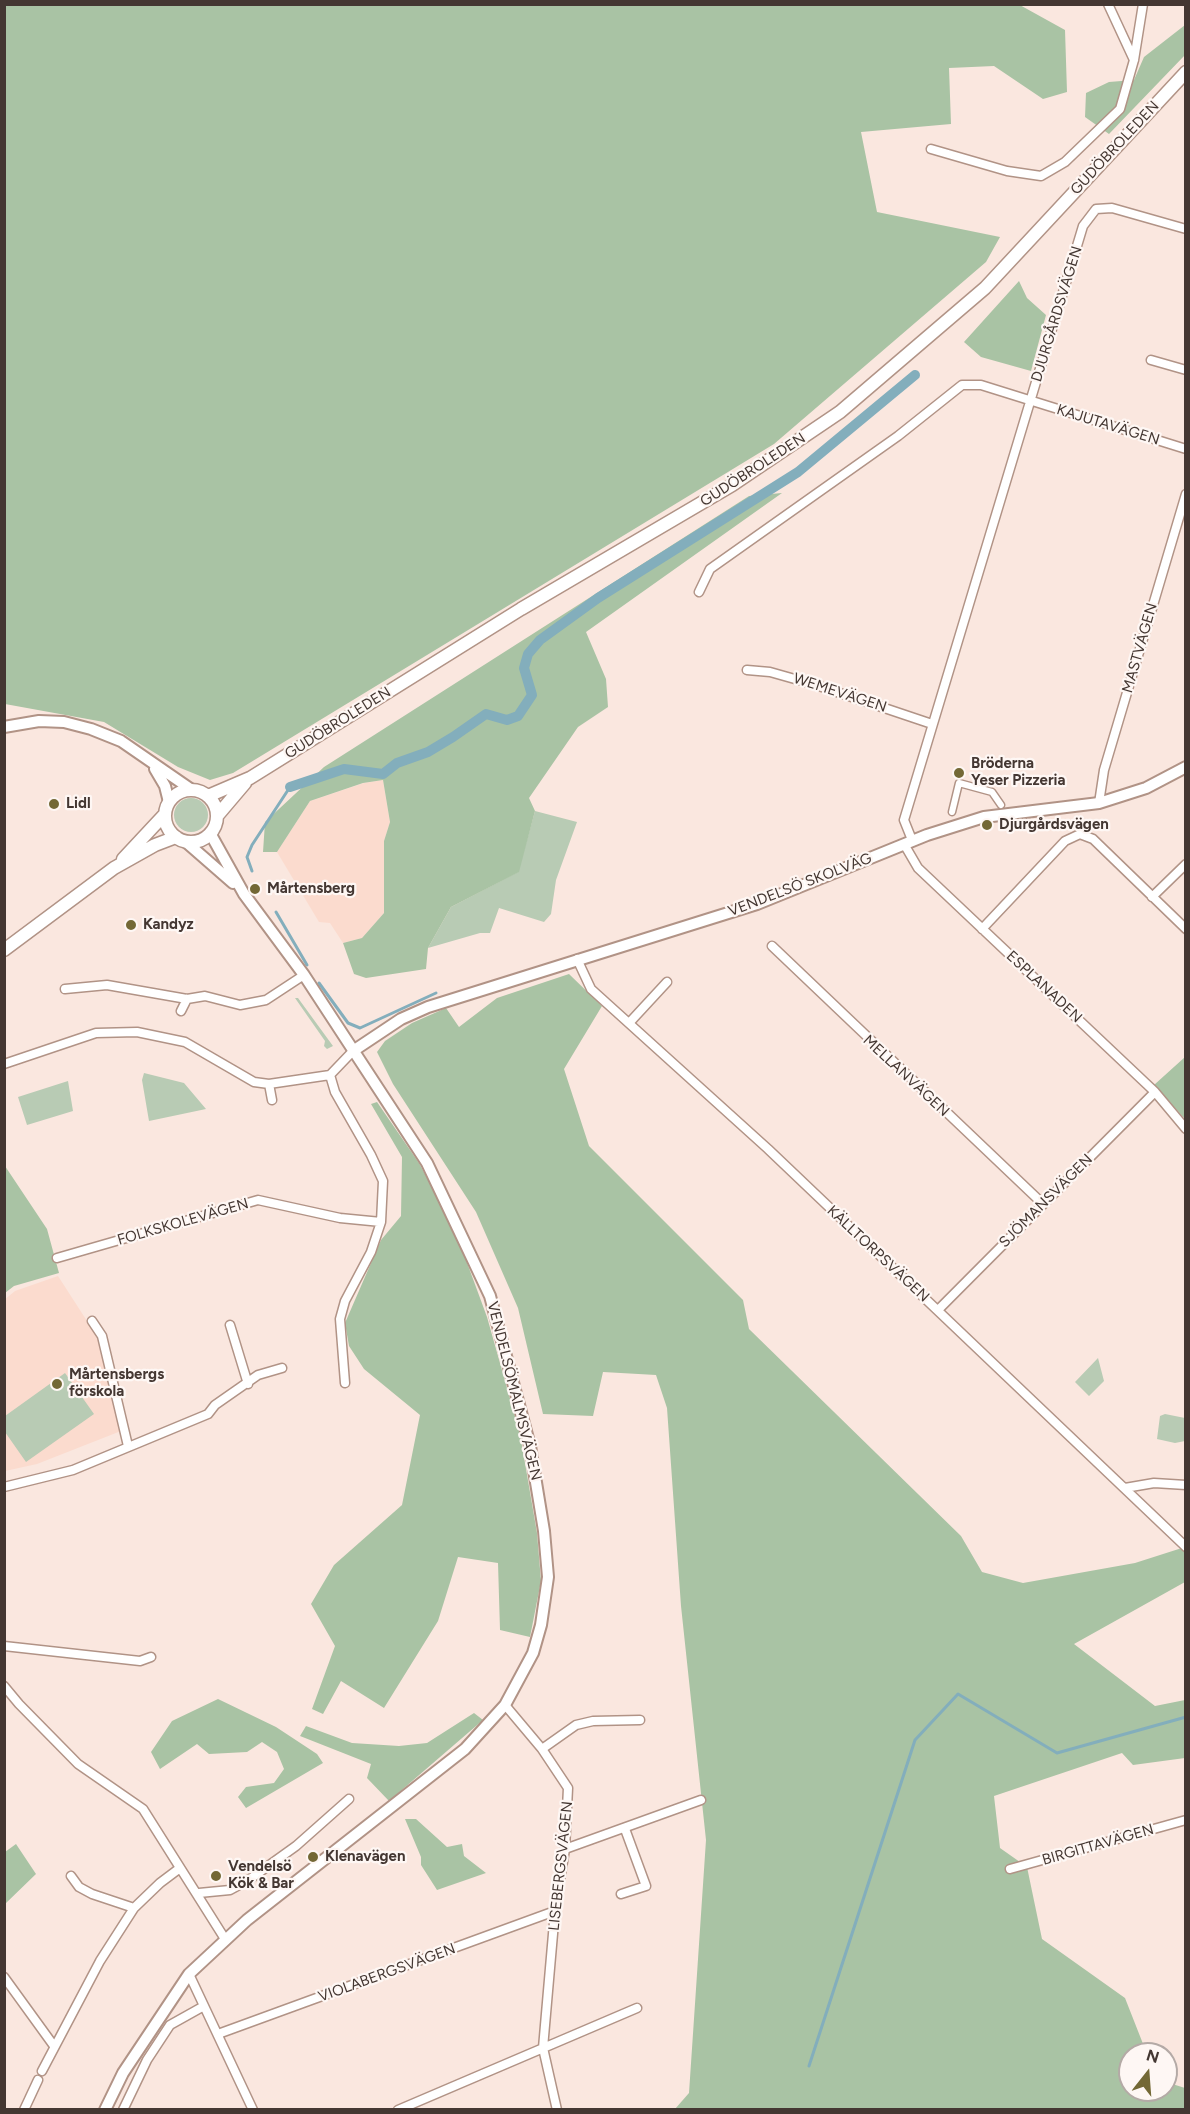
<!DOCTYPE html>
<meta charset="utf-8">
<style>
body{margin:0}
#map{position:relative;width:1190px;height:2114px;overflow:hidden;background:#fae7df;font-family:Figtree,sans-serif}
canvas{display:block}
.frame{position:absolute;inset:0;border:6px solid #443732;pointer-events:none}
.north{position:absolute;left:1118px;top:2042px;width:60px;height:60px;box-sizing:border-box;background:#fef7f4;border:2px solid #b4aaa6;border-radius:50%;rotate:17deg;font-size:16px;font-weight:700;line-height:24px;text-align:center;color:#443732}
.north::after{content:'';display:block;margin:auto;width:21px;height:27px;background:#736835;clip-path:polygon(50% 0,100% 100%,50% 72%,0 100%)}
</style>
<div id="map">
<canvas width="1190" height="2114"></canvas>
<div class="frame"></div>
<div class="north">N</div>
</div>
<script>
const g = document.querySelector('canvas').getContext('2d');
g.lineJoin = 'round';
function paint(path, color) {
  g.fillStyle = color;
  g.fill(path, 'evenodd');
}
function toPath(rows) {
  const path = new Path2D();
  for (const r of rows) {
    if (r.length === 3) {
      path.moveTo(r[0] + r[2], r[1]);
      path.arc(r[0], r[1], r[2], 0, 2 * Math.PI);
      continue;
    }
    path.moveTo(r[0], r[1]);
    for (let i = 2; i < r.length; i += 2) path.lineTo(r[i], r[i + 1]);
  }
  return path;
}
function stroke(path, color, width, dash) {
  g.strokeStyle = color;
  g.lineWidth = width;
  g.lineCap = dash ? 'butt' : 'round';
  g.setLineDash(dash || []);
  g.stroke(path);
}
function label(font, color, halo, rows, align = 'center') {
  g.font = font + ' Figtree,sans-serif';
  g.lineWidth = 4.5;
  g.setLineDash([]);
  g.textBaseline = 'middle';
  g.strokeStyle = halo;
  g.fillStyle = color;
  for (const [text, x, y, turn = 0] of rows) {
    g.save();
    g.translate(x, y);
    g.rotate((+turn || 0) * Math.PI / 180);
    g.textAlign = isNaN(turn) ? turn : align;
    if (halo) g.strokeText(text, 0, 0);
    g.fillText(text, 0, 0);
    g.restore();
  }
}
const built = toPath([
 [383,780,390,822,384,841,384,913,362,938,343,943,330,923,319,922,277,852,310,801,364,783],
 [58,1276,98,1338,121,1431,37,1464,5,1471,4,1300,15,1291]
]);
const green = toPath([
 [191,815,17],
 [535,811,577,822,556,880,551,914,544,922,499,908,490,933,480,933,428,948,451,907,518,872],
 [295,998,298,998,333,1046,327,1049,324,1046,325,1041],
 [144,1073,184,1083,206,1109,149,1121,142,1080],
 [68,1081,73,1111,27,1125,18,1097],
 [1098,1358,1104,1381,1089,1396,1075,1382],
 [65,1373,94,1414,26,1462,5,1432,5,1416],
 [1165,1414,1185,1418,1185,1441,1175,1443,1157,1439,1160,1416]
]);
const forest = toPath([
 [1018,4,1065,30,1067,92,1043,99,994,66,949,68,951,124,861,132,877,212,1000,237,986,262,774,444,233,773,210,780,178,767,104,722,5,704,5,5],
 [1185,25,1185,55,1109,134,1085,117,1086,93,1109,82,1134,80,1144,57],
 [1019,281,1027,298,1046,315,1031,371,981,357,964,342],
 [782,493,586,632,606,679,608,707,578,727,529,798,535,811,519,872,451,907,428,948,426,969,366,978,354,974,343,943,362,938,384,913,384,841,390,822,383,780,363,783,310,801,277,852,263,852,265,822,324,767,749,496],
 [569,974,602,1006,564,1069,589,1146,743,1300,749,1329,961,1536,982,1572,1023,1583,1135,1563,1185,1547,1185,1582,1074,1644,1155,1706,1185,1700,1185,1758,1133,1765,1122,1753,994,1796,1000,1848,1027,1867,1042,1939,1125,1998,1147,2054,1130,2054,1130,2090,1166,2090,1166,2082,1185,2088,1185,2109,675,2109,689,2093,706,1840,681,1606,667,1408,656,1375,603,1372,593,1416,543,1414,518,1308,476,1212,393,1084,377,1052,385,1041,412,1023,446,1008,459,1027,497,998],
 [1185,1057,1185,1119,1154,1085],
 [377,1102,419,1163,455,1230,487,1317,520,1434,537,1533,541,1581,530,1637,500,1630,498,1563,458,1557,438,1621,384,1708,341,1681,323,1714,312,1709,335,1646,311,1604,334,1565,402,1505,420,1415,364,1369,349,1346,345,1323,381,1240,401,1216,402,1157,371,1104],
 [5,1166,47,1229,59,1273,14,1286,5,1293],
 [218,1699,276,1727,317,1754,323,1763,246,1808,238,1797,246,1787,274,1783,284,1769,277,1752,262,1742,247,1752,209,1754,197,1744,160,1769,151,1752,172,1721],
 [474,1713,483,1720,389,1801,367,1778,371,1764,300,1736,306,1726,352,1743,399,1746,427,1743],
 [405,1819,416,1819,447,1847,462,1844,464,1856,486,1873,437,1890,421,1865,421,1857],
 [16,1844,36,1874,5,1904,5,1852]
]);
const stream = toPath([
 [252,871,247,857,252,845,290,787],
 [276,912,307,965],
 [319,983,348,1023,360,1028,436,993],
 [809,2066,915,1740,958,1694,1057,1753,1186,1717]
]);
const canal = toPath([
 [290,787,344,769,383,774,397,763,428,752,453,737,486,714,507,720,518,716,532,695,524,668,528,654,540,640,598,598,798,472,915,375]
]);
const pedestrian = toPath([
 [952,812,959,783,992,792,1001,805]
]);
const minor = toPath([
 [1108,4,1134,60],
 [931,149,1007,171,1041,176,1065,162,1120,109,1134,60,1143,4],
 [1151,360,1186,370],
 [699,592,710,569,898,436,962,385,981,385,1186,449],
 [747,670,770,672,816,685,932,724],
 [1099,803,1104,770,1186,494],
 [912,840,904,820,1083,226,1096,209,1112,208,1186,229],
 [904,844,918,868,1155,1092,1186,1129],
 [1152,897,1186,864],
 [982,929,1065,841,1080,834,1093,839,1186,929],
 [772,946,1043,1204],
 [577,959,591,989,768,1149,1186,1547],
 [65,989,107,985,187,999,205,996,240,1005,266,1000,304,975],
 [181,1011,187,999],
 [630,1022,667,982],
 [4,1064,96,1033,137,1032,185,1042,254,1082,269,1084,330,1075,353,1051],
 [330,1075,335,1092,371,1155,383,1181,381,1222,371,1252,345,1301,340,1319,345,1383],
 [269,1084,272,1100],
 [57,1258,258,1200,340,1218,381,1222],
 [938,1310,1155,1092],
 [92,1321,102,1336,128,1446],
 [230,1325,248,1384],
 [4,1487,73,1470,208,1414,215,1405,258,1375,282,1368],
 [1125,1488,1154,1483,1186,1485],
 [4,1646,140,1661,151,1657],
 [4,1686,19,1704,78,1764,143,1809,225,1939],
 [505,1705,542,1749,568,1788,565,1849,555,1911,543,2048,557,2110],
 [542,1749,576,1725,593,1721,640,1720],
 [565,1849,701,1800],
 [1010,1869,1186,1820],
 [71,1876,79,1887,92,1894,134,1908],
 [199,1893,230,1890,250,1879,296,1846,349,1799],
 [621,1894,646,1886,625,1829],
 [189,1974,253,2110],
 [4,1977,54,2046],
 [218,2034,555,1911],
 [42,2071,100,1961,134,1908,160,1883,180,1868],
 [24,2110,38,2080],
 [123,2110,147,2060,170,2025,204,2006],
 [398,2110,637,2008]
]);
const tertiary = toPath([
 [4,727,39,721,64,722,91,729,121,741,192,790],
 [155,769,165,786,169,802],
 [186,842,233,883],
 [353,1051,401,1019,428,1007,757,904,927,835,984,817,1099,803,1146,788,1186,767],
 [105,2110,123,2073,189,1974,247,1920,465,1749,505,1705,533,1653,541,1625,548,1577,544,1531,530,1446,490,1296,427,1163,304,975,244,894,210,833]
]);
const secondary = toPath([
 [191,816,26],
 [208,796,250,778,521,609,732,485,840,412,985,288,1186,72],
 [217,816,245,783],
 [123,859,165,814],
 [4,950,114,868,155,845,176,837]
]);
const markers = [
 [959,773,6,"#736835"],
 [54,804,6,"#736835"],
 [987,825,6,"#736835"],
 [255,889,6,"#736835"],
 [131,925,6,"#736835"],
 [57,1384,6,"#736835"],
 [313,1857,6,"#736835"],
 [216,1876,6,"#736835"]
];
const streetNames = [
 ["GUDÖBROLEDEN",1115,148,-47],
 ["DJURGÅRDSVÄGEN",1057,314,-73],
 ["KAJUTAVÄGEN",1108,425,17],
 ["GUDÖBROLEDEN",753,470,-33],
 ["MASTVÄGEN",1140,648,-74],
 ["WEMEVÄGEN",840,693,18],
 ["GUDÖBROLEDEN",338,723,-32],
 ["VENDELSÖ SKOLVÄG",800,885,-21],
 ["ESPLANADEN",1044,987,43],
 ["MELLANVÄGEN",906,1076,43],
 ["SJÖMANSVÄGEN",1046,1201,-45],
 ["FOLKSKOLEVÄGEN",183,1222,-16],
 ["KÄLLTORPSVÄGEN",878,1254,43],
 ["VENDELSÖMALMSVÄGEN",514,1391,76],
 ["BIRGITTAVÄGEN",1098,1845,-16],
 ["LISEBERGSVÄGEN",561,1866,-84],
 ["VIOLABERGSVÄGEN",387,1973,-20]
];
const poiNames = [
 ["Bröderna",971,764],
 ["Yeser Pizzeria",971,781],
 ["Lidl",66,804],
 ["Djurgårdsvägen",999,825],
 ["Mårtensberg",267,889],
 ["Kandyz",143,925],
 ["Mårtensbergs",69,1375],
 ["förskola",69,1392],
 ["Klenavägen",325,1857],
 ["Vendelsö",228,1867],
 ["Kök & Bar",228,1884]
];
paint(built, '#fbdbce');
paint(green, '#b8cbb4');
paint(forest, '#a9c3a4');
stroke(stream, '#83aebc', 3);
stroke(canal, '#83aebc', 10);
stroke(pedestrian, '#b19386', 9);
stroke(minor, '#b19386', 11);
stroke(tertiary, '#b19386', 14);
stroke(secondary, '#b19386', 15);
stroke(pedestrian, '#fff', 6);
stroke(minor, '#fff', 8);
stroke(tertiary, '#fff', 10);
stroke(secondary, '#fff', 12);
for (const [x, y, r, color] of markers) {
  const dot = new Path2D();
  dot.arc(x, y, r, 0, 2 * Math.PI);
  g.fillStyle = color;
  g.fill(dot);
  stroke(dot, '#fef7f4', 2);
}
label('15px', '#443732', '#fef7f4', streetNames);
label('bold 15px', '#443732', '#fef7f4', poiNames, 'left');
</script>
